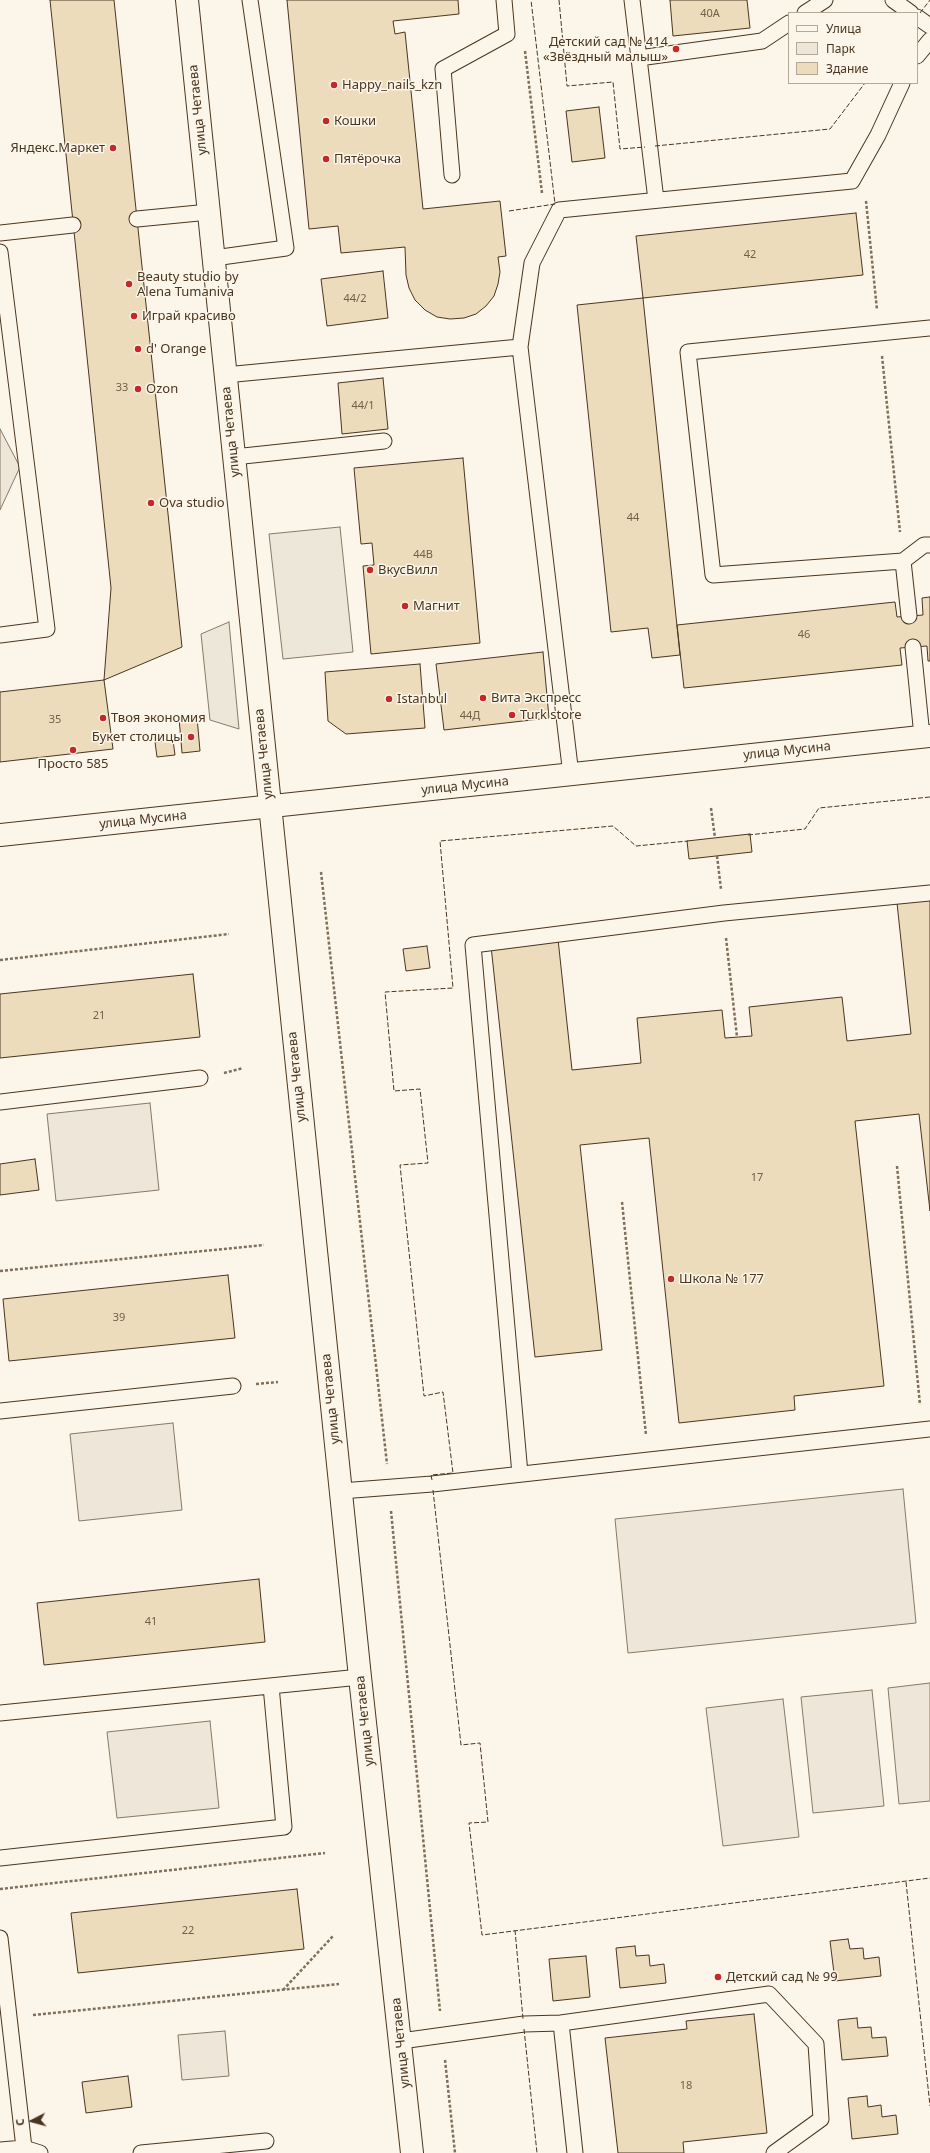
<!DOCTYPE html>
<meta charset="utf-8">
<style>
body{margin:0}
#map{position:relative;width:930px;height:2153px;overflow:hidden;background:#fbf6e9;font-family:"Noto Sans",sans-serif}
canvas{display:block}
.legend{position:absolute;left:788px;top:12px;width:130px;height:72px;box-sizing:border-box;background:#fbf6e9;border:1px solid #b4a999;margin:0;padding:5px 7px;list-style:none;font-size:12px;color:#4a3520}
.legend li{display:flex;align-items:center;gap:8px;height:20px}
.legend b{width:20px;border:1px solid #b4a999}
.north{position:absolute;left:12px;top:2101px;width:40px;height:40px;-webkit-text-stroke:3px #fbf6e9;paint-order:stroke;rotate:264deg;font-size:11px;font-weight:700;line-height:16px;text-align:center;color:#4a3520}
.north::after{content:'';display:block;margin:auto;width:14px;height:18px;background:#4a3520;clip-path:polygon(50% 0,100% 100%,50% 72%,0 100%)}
</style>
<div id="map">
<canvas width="930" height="2153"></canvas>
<ul class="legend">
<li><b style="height:5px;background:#fbf6e9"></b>Улица</li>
<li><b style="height:11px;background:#ede6d9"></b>Парк</li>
<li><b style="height:11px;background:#ecdcbc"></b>Здание</li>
</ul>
<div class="north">С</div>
</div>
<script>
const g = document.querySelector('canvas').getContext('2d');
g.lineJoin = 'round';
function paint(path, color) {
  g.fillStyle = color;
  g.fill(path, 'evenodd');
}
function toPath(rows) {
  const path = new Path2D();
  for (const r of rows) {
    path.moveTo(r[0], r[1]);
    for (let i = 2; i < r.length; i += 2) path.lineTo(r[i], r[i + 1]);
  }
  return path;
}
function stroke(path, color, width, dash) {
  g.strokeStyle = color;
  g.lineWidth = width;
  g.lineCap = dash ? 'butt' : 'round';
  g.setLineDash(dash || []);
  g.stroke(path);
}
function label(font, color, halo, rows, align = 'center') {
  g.font = font + ' "Noto Sans",sans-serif';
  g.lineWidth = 3;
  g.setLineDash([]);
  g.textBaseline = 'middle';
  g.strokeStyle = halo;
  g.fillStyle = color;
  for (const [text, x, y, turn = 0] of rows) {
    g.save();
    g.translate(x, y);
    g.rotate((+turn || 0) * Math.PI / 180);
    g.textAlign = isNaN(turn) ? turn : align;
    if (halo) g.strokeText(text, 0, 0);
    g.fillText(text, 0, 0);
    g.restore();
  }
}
const green = toPath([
 [0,429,20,467,0,510,0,429],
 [150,1103,159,1190,56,1201,47,1114,150,1103],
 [173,1423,182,1510,79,1521,70,1434,173,1423],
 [903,1489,916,1623,628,1653,615,1519,903,1489],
 [930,1683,930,1801,899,1804,888,1688,930,1683],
 [872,1690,884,1806,813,1813,801,1697,872,1690],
 [783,1699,799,1837,723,1846,706,1708,783,1699],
 [210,1721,219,1808,117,1818,107,1732,210,1721],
 [225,2031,229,2076,182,2080,178,2035,225,2031]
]);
const parking = toPath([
 [340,527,353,652,283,659,269,534,340,527],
 [229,622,239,729,210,720,201,634,229,622]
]);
const building = toPath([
 [50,0,114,0,182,647,104,680,111,588,50,0],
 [287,0,458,0,459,14,393,21,395,34,405,32,423,209,500,201,506,256,498,257,500,272,498,284,494,296,486,306,476,314,464,318,450,319,437,317,425,310,415,300,409,288,406,275,405,247,341,253,338,226,309,229,287,0],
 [670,0,747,0,750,28,673,36,670,0],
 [599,107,605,158,572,162,566,111,599,107],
 [856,213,863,275,643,298,636,236,856,213],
 [383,271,388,318,327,326,321,279,383,271],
 [643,298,680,655,652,658,648,628,611,632,577,305,643,298],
 [383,378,388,429,342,434,338,383,383,378],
 [463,458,480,643,371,654,363,566,374,565,372,543,361,544,354,468,463,458],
 [930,597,930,661,928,661,927,646,900,648,902,665,684,688,677,625,895,602,897,617,923,615,922,598,930,597],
 [543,652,549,718,444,730,436,664,543,652],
 [420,664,425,728,346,734,328,721,325,672,420,664],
 [104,680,113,749,0,762,0,692,104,680],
 [197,717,200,751,182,753,179,718,197,717],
 [173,740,175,755,157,757,155,742,173,740],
 [750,834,752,852,689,859,687,841,750,834],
 [930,899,930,1211,919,1114,855,1121,884,1386,794,1396,795,1410,679,1423,649,1138,580,1145,602,1350,535,1357,491,946,558,939,572,1070,641,1063,637,1018,722,1010,725,1038,752,1036,749,1007,842,997,847,1041,911,1034,897,903,930,899],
 [427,946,430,968,406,971,403,949,427,946],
 [193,974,200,1037,0,1058,0,994,193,974],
 [35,1159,39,1190,0,1195,0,1164,35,1159],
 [228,1275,235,1338,9,1361,3,1299,228,1275],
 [259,1579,265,1642,44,1665,37,1603,259,1579],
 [297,1889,304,1949,78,1973,71,1913,297,1889],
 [848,1939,850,1949,863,1948,864,1959,879,1957,881,1976,835,1981,830,1941,848,1939],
 [635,1946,636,1956,649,1955,650,1966,664,1964,666,1983,620,1988,616,1948,635,1946],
 [586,1956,590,1997,553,2001,549,1959,586,1956],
 [754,2014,767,2133,683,2142,684,2153,618,2153,605,2038,687,2029,686,2021,754,2014],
 [857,2018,858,2028,871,2027,872,2038,886,2037,888,2056,842,2060,838,2020,857,2018],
 [128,2076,132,2107,86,2113,82,2082,128,2076],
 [867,2096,868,2107,881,2105,882,2117,896,2115,898,2134,852,2139,848,2098,867,2096]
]);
const path = toPath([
 [525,51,542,193],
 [866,201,877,310],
 [882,356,900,532],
 [711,808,715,838],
 [717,856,721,889],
 [321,872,387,1464],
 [726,938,737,1037],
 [0,960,229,934],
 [224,1073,243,1068],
 [897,1166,920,1405],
 [622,1202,646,1435],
 [0,1271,264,1245],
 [256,1384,278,1382],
 [391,1511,440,2011],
 [0,1889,325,1853],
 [283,1990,334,1935],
 [33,2015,339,1984],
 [445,2060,455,2153]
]);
const service = toPath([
 [632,0,656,200],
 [893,0,911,13],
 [805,13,825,0],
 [917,17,930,26],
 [917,56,930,40],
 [639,58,762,41,789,23],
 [452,175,443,69,507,34,504,0],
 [137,219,209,212],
 [0,233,73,225],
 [0,252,47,629,0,635],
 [214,258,286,248,250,0],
 [930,328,688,352,713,575,903,561,924,545,930,545],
 [225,375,520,347],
 [234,457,384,441],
 [903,561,909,616],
 [913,647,922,736],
 [571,775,520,347,532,263,559,210,852,181,878,135,902,83],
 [0,1102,200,1078],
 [0,1411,233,1386],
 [520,1474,473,945,724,913,930,893],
 [341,1491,432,1484,930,1429],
 [0,1713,360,1677],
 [0,1858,284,1827,271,1686],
 [0,1938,24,2148,40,2153],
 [401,2041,524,2024,561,2023],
 [0,2150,24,2148],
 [141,2153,266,2141],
 [575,2153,561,2023,769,1994,816,2044,821,2119,774,2153]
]);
const minor = toPath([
 [187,0,360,1677,412,2153]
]);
const tertiary = toPath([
 [0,835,930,736]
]);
const fence = toPath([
 [559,0,567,86,613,82,620,149,645,147],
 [920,13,930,0],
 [655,146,830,129,865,83],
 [509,211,555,204,531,0],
 [748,835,805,829,819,808,930,797],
 [432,1480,431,1475,453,1473,443,1392,424,1396,400,1165,428,1163,420,1089,394,1091,385,992,453,988,440,841,613,826,636,846,688,841],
 [433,1490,461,1745,480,1743,488,1822,469,1823,482,1935,930,1878],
 [906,1882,930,2106],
 [515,1930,523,2019],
 [524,2029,537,2153]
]);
const markers = [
 [676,49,4,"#c62828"],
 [334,85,4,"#c62828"],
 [326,121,4,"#c62828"],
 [113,148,4,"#c62828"],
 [326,159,4,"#c62828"],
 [129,284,4,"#c62828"],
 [134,316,4,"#c62828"],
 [138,349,4,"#c62828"],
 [138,389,4,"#c62828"],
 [151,503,4,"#c62828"],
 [370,570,4,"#c62828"],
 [405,606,4,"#c62828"],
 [483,698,4,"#c62828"],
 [389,699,4,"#c62828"],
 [512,715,4,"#c62828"],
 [103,718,4,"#c62828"],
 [191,737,4,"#c62828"],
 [73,750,4,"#c62828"],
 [671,1279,4,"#c62828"],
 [718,1977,4,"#c62828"]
];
const numberNames = [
 ["40А",710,14],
 ["42",750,255],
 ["44/2",355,299],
 ["33",122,388],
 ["44/1",363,406],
 ["44",633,518],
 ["44В",423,555],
 ["46",804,635],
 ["44Д",470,716],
 ["35",55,720],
 ["21",99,1016],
 ["17",757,1178],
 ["39",119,1318],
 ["41",151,1622],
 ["22",188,1931],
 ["18",686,2086]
];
const poiNames = [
 ["Детский сад № 414",668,42,"right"],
 ["«Звёздный малыш»",668,57,"right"],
 ["Happy_nails_kzn",342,85],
 ["Кошки",334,121],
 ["Яндекс.Маркет",105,148,"right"],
 ["Пятёрочка",334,159],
 ["Beauty studio by",137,277],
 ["Alena Tumaniva",137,292],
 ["Играй красиво",142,316],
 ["d' Orange",146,349],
 ["Ozon",146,389],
 ["Ova studio",159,503],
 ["ВкусВилл",378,570],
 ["Магнит",413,606],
 ["Вита Экспресс",491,698],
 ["Istanbul",397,699],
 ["Turk store",520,715],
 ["Твоя экономия",111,718],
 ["Букет столицы",183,737,"right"],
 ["Просто 585",73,764,"center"],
 ["Школа № 177",679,1279],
 ["Детский сад № 99",726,1977]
];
const streetNames = [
 ["улица Четаева",198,110,-96],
 ["улица Четаева",231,432,-96],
 ["улица Мусина",787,751,-6],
 ["улица Четаева",264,754,-96],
 ["улица Мусина",465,786,-6],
 ["улица Мусина",143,820,-6],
 ["улица Четаева",297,1077,-96],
 ["улица Четаева",331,1399,-96],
 ["улица Четаева",365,1721,-96],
 ["улица Четаева",401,2043,-96]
];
paint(green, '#ede6d9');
stroke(green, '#887966', 1);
paint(parking, '#ede7d9');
stroke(parking, '#887966', 1);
paint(building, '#ecdcbc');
stroke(building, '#4a3520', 1);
stroke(service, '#4a3520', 17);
stroke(minor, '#4a3520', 24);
stroke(tertiary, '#4a3520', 24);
stroke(path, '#7f6f5c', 2.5, [3, 2]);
stroke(service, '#fbf6e9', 15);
stroke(minor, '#fbf6e9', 22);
stroke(tertiary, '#fbf6e9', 22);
stroke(fence, '#4a3520', 1, [5, 2]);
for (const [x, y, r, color] of markers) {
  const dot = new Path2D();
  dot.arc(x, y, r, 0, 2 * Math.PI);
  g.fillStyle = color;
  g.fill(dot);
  stroke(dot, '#fbf6e9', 1.5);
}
label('11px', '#725f47', null, numberNames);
label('13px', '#4a3520', '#fbf6e9', poiNames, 'left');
label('13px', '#4a3520', '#fbf6e9', streetNames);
</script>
